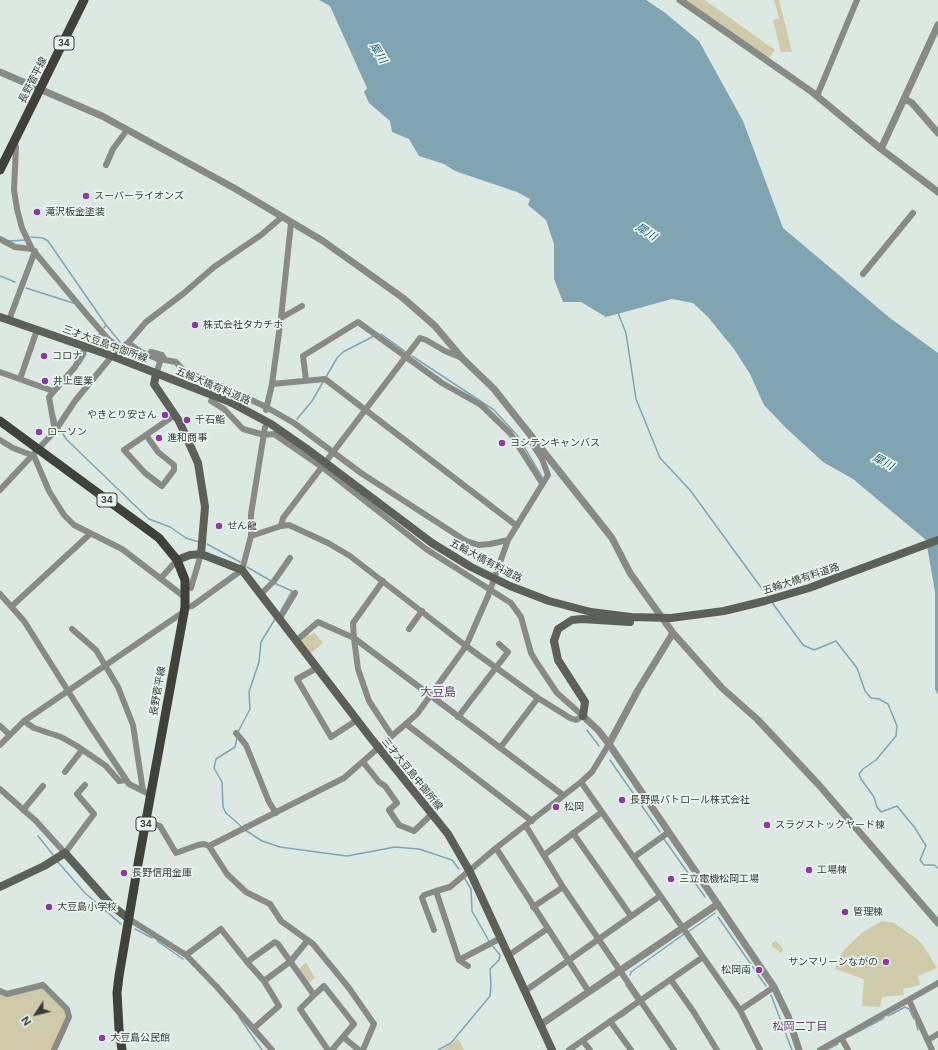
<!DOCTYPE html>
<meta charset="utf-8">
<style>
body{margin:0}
#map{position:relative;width:938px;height:1050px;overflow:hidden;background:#dce8e2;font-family:Inter,sans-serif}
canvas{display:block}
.north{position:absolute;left:16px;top:994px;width:40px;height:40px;-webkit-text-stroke:3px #e9f6ef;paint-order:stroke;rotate:235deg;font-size:11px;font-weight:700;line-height:16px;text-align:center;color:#383d3a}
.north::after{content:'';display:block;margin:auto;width:14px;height:18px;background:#383d3a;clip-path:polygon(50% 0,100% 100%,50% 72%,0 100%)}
</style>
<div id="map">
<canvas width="938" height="1050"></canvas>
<div class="north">N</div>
</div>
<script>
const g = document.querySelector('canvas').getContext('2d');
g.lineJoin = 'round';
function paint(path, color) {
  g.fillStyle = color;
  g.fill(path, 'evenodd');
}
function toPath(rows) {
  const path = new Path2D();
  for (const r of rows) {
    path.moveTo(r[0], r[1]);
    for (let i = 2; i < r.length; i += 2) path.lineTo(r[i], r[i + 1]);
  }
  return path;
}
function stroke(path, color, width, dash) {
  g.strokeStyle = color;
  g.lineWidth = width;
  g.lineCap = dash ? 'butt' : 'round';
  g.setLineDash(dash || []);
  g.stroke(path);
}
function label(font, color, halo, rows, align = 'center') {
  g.font = font + ' Inter,"Noto Sans JP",sans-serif';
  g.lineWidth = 3.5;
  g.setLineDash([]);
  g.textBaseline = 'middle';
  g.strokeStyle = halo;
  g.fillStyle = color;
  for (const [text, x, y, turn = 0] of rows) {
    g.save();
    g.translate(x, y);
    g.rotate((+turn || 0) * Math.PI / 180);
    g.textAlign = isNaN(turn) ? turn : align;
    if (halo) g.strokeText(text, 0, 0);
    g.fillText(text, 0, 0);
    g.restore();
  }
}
const green = toPath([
 [684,0,705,0,775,50,769,58],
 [774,0,779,0,792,52,781,52,773,20,779,18],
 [314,632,323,643,310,654,300,639,308,633,310,636],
 [882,921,894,923,917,939,924,947,937,968,918,976,920,985,903,989,904,995,882,997,880,1007,862,1006,864,979,835,969,841,954,849,945,863,932],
 [776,941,782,947,783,950,781,953,772,946,772,943],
 [306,962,315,978,308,983,299,969],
 [42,988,63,1008,67,1015,52,1050,0,1050,0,993],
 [458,1038,464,1050,442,1050,453,1043]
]);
const water = toPath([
 [319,0,646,0,664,12,699,41,743,121,783,228,890,318,938,353,938,695,935,689,935,592,926,540,853,479,823,462,785,427,764,405,750,374,734,349,708,317,693,303,672,299,606,317,581,302,563,302,554,279,554,244,546,220,528,205,530,199,517,192,455,171,444,164,419,156,409,139,392,132,390,121,369,103,364,92,367,88,330,6]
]);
const stream = toPath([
 [31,237,43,238,48,241,106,325,104,328],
 [9,241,25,240],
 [0,276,15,282],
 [26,288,73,303],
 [618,313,626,333,636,399,660,458,690,490,768,597],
 [106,325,120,342],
 [381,334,406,352],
 [93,343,100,333],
 [412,356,494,410,517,435,542,477],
 [80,364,86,354],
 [326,377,337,358,343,352,374,336],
 [55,416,57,424],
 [297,419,312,401,323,382],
 [59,428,67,440,149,519,170,527,186,538,199,542],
 [207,544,240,562],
 [247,567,271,581],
 [274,583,292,591,280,612],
 [771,601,803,645,814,650,836,641,857,668,865,691,871,698,879,699,888,704,897,726,896,736,876,760,863,769,859,774,861,779,874,797,877,807,881,812,897,806,915,828,926,846,920,860,924,865,934,865,938,868],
 [587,730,599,746],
 [238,732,250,709,249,692,259,662,261,642,275,619],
 [237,738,235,747,216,759,214,768,222,782,223,807,226,813,242,827],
 [610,760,660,832],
 [245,830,262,841,280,847,339,855,347,856,395,847,419,849,452,860,459,869],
 [38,836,54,856],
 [664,839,705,897],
 [57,861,85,893,121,924],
 [465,879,471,889,472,911,489,941],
 [718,917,766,986],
 [135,929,152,938],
 [688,932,715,913],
 [157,941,183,959],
 [630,975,631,972,684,934],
 [626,985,637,1001],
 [771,995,792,1050],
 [888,1016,905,1007,909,1009,914,1019],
 [239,1017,262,1050],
 [622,1017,637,1005],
 [916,1023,918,1030],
 [850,1036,884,1018],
 [438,1050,451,1043,490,996,491,985,490,969,499,960,500,955,491,944],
 [826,1050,838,1044]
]);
const minor = toPath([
 [817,96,857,0],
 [14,142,16,147,14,190,17,209,22,228,32,249,88,316,109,340,120,348],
 [106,165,113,149,127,130],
 [0,239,15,247,32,249],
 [863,274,913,213],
 [281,318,302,306],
 [9,320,35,251],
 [128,343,141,352,158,359,160,362,156,374],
 [151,352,162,355,165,360],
 [165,360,176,362,184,371,224,387,266,407,294,423,361,473,466,541,479,545,490,544,508,540],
 [0,372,53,391],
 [20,379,37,330],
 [306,380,303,356,358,322,442,383,481,405,510,433,542,483],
 [272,384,325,379,517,526],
 [211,401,224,409,243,429,264,435,274,434,322,467,426,549,511,603,521,617,531,653,537,663,557,693,583,716,576,720,570,718,538,698,466,646,350,556,328,543,289,525,281,526,251,536],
 [266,410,272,384,281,318,291,223],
 [55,431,49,397,75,367,86,347],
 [146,435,158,452,174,465,174,470,162,486,145,473,124,450,146,435,175,415],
 [0,440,13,448,34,456,49,491,64,515,74,525,122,549,182,595],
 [0,490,55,431,75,401,112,356,120,348,128,343,146,322,184,293,214,267,261,235,282,217],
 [281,526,283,518,420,338,426,340,445,351,462,358],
 [161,578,177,560],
 [383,581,353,623,354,638,563,795],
 [191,588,201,554],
 [0,594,24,621,87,721,129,784,151,795],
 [261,594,274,581,290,558],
 [12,606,90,534],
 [185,607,192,606,242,570,251,536,251,514,265,427],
 [280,618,295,593],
 [72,629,96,650,118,687,133,725,143,791],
 [409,629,422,611],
 [297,640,318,622,354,638,358,669,369,701,392,736],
 [317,668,297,679,331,737,357,720],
 [458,717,508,652,499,644],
 [24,721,34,728,61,737,77,746,106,766,119,781,126,780],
 [406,724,532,821],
 [0,726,10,735],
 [236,733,246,745,269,802,276,813],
 [0,745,24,721,179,615,184,615],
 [500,748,538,698],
 [363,762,379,782,385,786,397,803,389,810,399,825,414,831,432,814],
 [65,772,82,750],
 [581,782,740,1010,760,1050],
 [0,789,36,821,65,853,94,814,77,794,85,785],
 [23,810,43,786],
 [146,821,160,826,176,853,198,845,204,844,209,846,344,778,417,714,466,646,488,596,508,540,548,475,542,459,533,445,531,436],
 [526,826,563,887,674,1050],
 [573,833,631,916],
 [209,846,227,874,246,892,270,904,281,921,313,944,349,988,374,1024,363,1050],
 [496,848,589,992],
 [544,855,602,812],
 [634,857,669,832],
 [533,907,563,887],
 [129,919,186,955,217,987,272,1050],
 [434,930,422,898,424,895,436,891],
 [501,938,459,960,436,891,450,887,496,848,581,782,592,772,609,744],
 [186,955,221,929,247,962,264,981,279,1006,254,1028],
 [509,955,547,929],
 [459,960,468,966],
 [247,962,275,942,278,944,314,995,324,986,354,1024,332,1050],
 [671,980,693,1011,717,1050],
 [264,981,291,961,308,940],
 [0,991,7,994,43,985,67,1009,69,1017,54,1050],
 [525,991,660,896],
 [314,995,300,1009,328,1050],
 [909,1000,932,1050],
 [740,1010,774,987],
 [610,1021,631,1050],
 [343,1037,359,1050],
 [842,1039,848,1050],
 [928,1040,938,1034],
 [583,1041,590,1050],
 [569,1050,703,957],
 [820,1050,938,983]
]);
const tertiary = toPath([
 [680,0,812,92,881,149,938,192],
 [0,72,102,116,234,188,323,241,403,298,435,326,462,358,494,389,612,538,630,573,673,633,722,688,757,719,818,784,938,923],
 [905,99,912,103,938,133],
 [881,149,938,25],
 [583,716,598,730,609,744,774,987,788,1016,799,1050],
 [609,744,638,690,673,633],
 [540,1025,718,904]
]);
const secondary = toPath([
 [0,317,112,356,230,402,271,424,307,449],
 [156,374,154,384,179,421,198,463,205,507,201,554],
 [177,560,190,555,201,554,242,570,370,737,448,834,470,872,552,1050],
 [671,618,724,611,765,601,809,588,938,540],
 [554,641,558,660,585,702,583,716],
 [0,887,44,866,65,853,111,905,129,919]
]);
const primary = toPath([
 [0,170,84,0],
 [0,421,159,538,177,560,185,580,185,607,138,864,119,976,117,993,119,1029,122,1050]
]);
const secondaryBridge = toPath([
 [307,449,432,543,471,567,510,586,549,601,591,612,631,617,671,618],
 [554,641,558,629,572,620,582,619,630,622]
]);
const markers = [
 [86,196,4,"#8f38a5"],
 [37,212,4,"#8f38a5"],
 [195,325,4,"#8f38a5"],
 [44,356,4,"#8f38a5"],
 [45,381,4,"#8f38a5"],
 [165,415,4,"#8f38a5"],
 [187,420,4,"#8f38a5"],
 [39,432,4,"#8f38a5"],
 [159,438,4,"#8f38a5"],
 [502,443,4,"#8f38a5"],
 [219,526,4,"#8f38a5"],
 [622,800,4,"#8f38a5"],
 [556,807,4,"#8f38a5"],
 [767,825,4,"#8f38a5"],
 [809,870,4,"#8f38a5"],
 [124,873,4,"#8f38a5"],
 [671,879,4,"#8f38a5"],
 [49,907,4,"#8f38a5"],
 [845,912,4,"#8f38a5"],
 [886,962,4,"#8f38a5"],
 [759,970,4,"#8f38a5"],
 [102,1038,4,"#8f38a5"]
];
const shields = [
 [64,43,20],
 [107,500,20],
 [146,824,20]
];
const shieldNames = [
 ["34",64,43],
 ["34",107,500],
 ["34",146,824]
];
const streetNames = [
 ["長野菅平線",33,80,-63],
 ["三才大豆島中御所線",105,344,20],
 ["五輪大橋有料道路",213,386,23],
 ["五輪大橋有料道路",486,561,28],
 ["五輪大橋有料道路",801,579,-18],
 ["長野菅平線",158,691,-80],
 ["三才大豆島中御所線",412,774,51]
];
const poiNames = [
 ["スーパーライオンズ",94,196],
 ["滝沢板金塗装",45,212],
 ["株式会社タカチホ",203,325],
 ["コロナ",52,356],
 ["井上産業",53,381],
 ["やきとり安さん",157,415,"right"],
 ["千石鮨",195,420],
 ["ローソン",47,432],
 ["進和商事",167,438],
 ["ヨシテンキャンバス",510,443],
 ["せん龍",227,526],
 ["長野県パトロール株式会社",630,800],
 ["松岡",564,807],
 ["スラグストックヤード棟",775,825],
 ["工場棟",817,870],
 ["長野信用金庫",132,873],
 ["三立電機松岡工場",679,879],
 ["大豆島小学校",57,907],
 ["管理棟",853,912],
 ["サンマリーンながの",878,962,"right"],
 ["松岡南",751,970,"right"],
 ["大豆島公民館",110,1038]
];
const waterNames = [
 ["犀川",378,53,59],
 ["犀川",646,232,33],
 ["犀川",883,462,28]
];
const neighbourhoodNames = [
 ["松岡二丁目",800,1027]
];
const quarterNames = [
 ["大豆島",438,692]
];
paint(green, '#cecaaa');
paint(water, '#81a4b3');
stroke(stream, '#81a4b3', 1.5);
stroke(minor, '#888a86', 6);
stroke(tertiary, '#888a86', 7);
stroke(secondary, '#5c6059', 8);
stroke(primary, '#3e423b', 9);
stroke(secondaryBridge, '#5c6059', 8);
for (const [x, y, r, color] of markers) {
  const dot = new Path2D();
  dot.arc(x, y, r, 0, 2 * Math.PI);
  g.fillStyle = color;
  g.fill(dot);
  stroke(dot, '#e9f6ef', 1.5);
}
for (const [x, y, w] of shields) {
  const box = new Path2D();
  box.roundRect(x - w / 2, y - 7, w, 14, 3);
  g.fillStyle = '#e9f6ef';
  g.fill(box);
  stroke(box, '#383d3a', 1);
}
label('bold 9px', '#383d3a', null, shieldNames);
label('10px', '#383d3a', '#e9f6ef', streetNames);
label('10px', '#383d3a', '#e9f6ef', poiNames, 'left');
label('italic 11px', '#1e6077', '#e9f6ef', waterNames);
label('11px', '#63386f', '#e9f6ef', neighbourhoodNames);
label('12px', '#63386f', '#e9f6ef', quarterNames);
</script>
